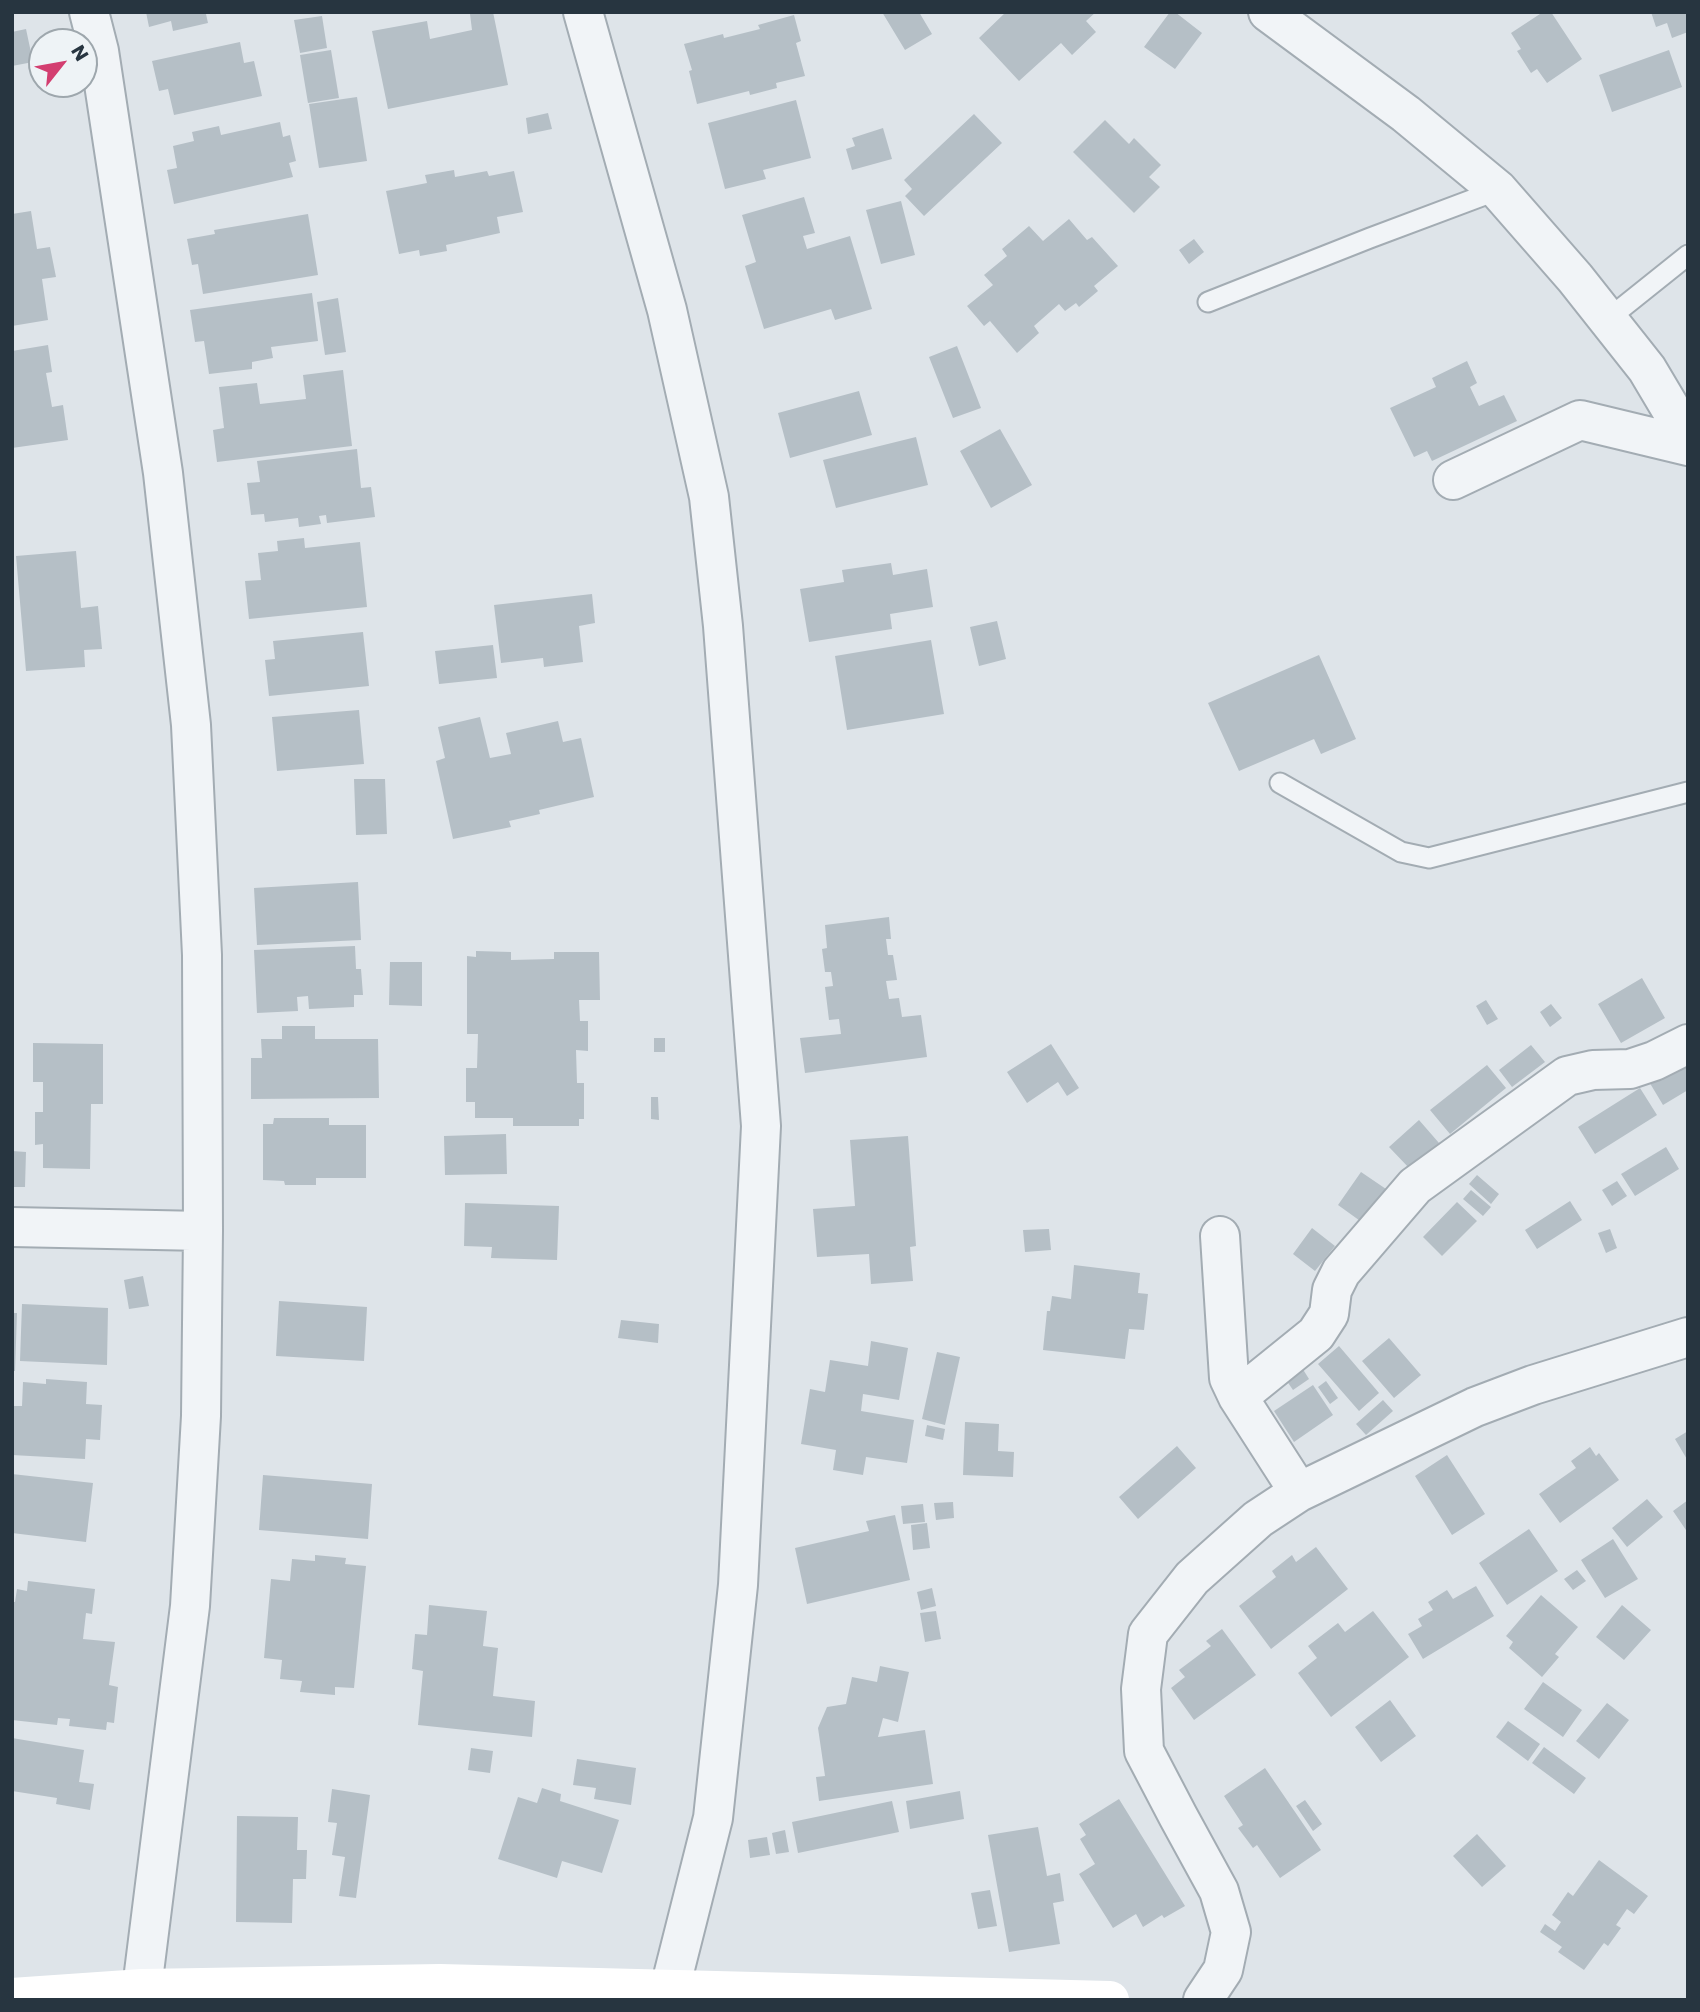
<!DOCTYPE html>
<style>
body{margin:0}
#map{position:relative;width:1700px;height:2012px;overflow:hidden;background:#dee4e9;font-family:Poppins,sans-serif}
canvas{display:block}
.frame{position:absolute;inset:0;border:14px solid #273540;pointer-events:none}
.north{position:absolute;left:28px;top:28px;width:70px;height:70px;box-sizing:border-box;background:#eef3f6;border:2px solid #9ea7ad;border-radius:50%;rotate:59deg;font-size:19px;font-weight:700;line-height:28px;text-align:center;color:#273540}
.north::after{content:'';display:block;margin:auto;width:24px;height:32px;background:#d33e70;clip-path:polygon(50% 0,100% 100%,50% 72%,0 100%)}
</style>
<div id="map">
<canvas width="1700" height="2012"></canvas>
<div class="frame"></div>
<div class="north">N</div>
</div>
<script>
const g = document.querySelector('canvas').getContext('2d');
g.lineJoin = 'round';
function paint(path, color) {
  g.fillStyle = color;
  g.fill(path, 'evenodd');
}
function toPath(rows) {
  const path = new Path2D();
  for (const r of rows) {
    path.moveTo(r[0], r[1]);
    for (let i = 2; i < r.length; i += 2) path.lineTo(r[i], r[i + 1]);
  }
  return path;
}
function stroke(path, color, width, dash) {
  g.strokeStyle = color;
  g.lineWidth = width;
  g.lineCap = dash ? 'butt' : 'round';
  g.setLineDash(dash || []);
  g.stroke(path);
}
const building = toPath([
 [146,12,211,12,211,13,206,14,208,23,173,31,171,21,149,27],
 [480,12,493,12,508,85,388,109,372,31,427,21,430,39,472,30,470,14],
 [882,12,919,12,932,34,905,50],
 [1006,12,1096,12,1086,21,1096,32,1072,55,1061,43,1019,81,979,38],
 [1170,12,1175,12,1202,33,1175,69,1144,47],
 [1543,12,1551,12,1582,59,1547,83,1537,69,1531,73,1517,51,1521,49,1511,33],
 [1651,12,1688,12,1688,32,1672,38,1667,23,1656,27],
 [794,15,801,41,796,43,805,76,776,83,777,88,750,95,749,91,697,104,689,71,692,70,684,44,723,34,724,38,760,29,758,25],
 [322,16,327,48,300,53,294,20],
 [26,29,33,62,12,66,12,32],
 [240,42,244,63,254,61,262,96,174,115,168,89,159,91,152,61],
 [331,50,339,98,308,103,300,55],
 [1669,50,1682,87,1612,112,1599,75],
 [357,97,367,161,319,168,309,104],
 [796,100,811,158,763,170,766,179,725,189,708,123],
 [548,113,552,129,528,134,526,118],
 [974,114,1002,143,924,216,905,196,912,189,904,180],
 [1105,120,1129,144,1134,138,1161,165,1149,177,1160,187,1134,213,1073,152],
 [280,122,283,137,290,135,296,161,289,163,293,177,174,204,167,170,177,168,173,146,194,141,192,132,219,126,221,135],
 [883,128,892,159,852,170,846,149,855,146,852,138],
 [454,170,455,177,487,171,489,176,514,171,523,212,497,217,500,233,446,245,447,251,420,256,419,250,399,254,386,191,427,183,425,175],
 [804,197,815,233,803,236,807,249,850,236,872,309,835,320,831,309,764,329,745,266,756,262,742,215],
 [901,201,915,255,881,264,866,210],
 [31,211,37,249,50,247,56,277,42,279,48,320,12,326,12,214],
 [308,214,318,275,203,294,198,264,192,265,187,239,215,234,214,230],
 [1069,219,1087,240,1092,237,1118,266,1094,286,1098,291,1079,307,1076,303,1065,311,1059,304,1034,326,1039,333,1017,353,990,321,984,326,967,306,993,285,984,275,1007,256,1002,249,1029,226,1043,241],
 [1194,239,1204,252,1189,264,1179,250],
 [312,293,318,341,271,347,273,358,252,362,252,369,209,374,204,341,195,342,190,310],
 [338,298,346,352,325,355,317,302],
 [48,345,52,372,46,373,52,407,63,405,68,440,12,448,12,351],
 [957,346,981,408,953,418,929,357],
 [1467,361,1477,383,1470,387,1479,406,1504,395,1517,421,1432,461,1427,451,1414,457,1390,408,1436,387,1432,378],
 [343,370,352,446,217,462,213,430,224,428,219,387,257,383,260,404,306,399,303,375],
 [859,391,872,435,790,458,778,413],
 [1000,429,1032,485,991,508,960,451],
 [916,437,928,485,836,508,823,460],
 [357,449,361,488,371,487,375,517,327,523,326,515,319,516,321,524,299,527,298,518,265,522,264,514,251,515,247,483,260,482,257,461],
 [304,538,305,548,360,542,367,607,249,619,245,581,261,580,258,553,278,551,277,541],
 [76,551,81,608,98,606,102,649,84,650,85,667,26,671,16,556],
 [891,563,893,575,927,569,933,607,890,614,892,629,809,642,800,589,844,582,842,570],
 [592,594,595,623,579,626,583,662,544,667,543,658,501,663,494,605],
 [997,621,1006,659,979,666,970,627],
 [363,632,369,686,269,696,265,660,275,659,273,641],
 [931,640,944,714,847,730,835,656],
 [493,645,497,678,439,684,435,651],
 [1319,655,1356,739,1321,754,1314,739,1239,771,1208,703],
 [359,710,364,764,277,771,272,717],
 [480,717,490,758,511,754,506,733,558,721,563,742,581,738,594,797,539,810,540,814,509,821,511,827,453,839,436,761,445,758,438,727],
 [354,779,385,779,387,834,356,835],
 [358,882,361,940,257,945,254,888],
 [889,917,891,939,886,939,888,955,893,955,897,980,886,981,889,999,899,998,902,1017,921,1015,927,1057,805,1073,800,1038,841,1034,839,1019,829,1020,825,987,833,986,831,972,825,972,822,949,827,948,825,925],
 [355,946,356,969,361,969,363,995,354,995,354,1007,309,1009,308,996,297,997,298,1011,257,1013,254,950],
 [476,951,511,952,511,960,554,959,554,952,599,952,600,1000,579,1000,580,1021,588,1021,588,1051,576,1050,577,1083,584,1083,584,1119,579,1119,579,1126,513,1126,513,1118,475,1118,475,1102,466,1102,466,1068,477,1068,478,1034,467,1034,467,956,476,957],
 [390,962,422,962,422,1006,389,1005],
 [1642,978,1665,1018,1621,1043,1598,1004],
 [1486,1000,1498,1019,1487,1025,1476,1006],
 [1551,1004,1562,1018,1550,1027,1540,1012],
 [282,1026,315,1026,315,1039,378,1039,379,1098,251,1099,251,1058,262,1058,261,1039,282,1039],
 [654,1038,665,1038,665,1052,654,1052],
 [33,1043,103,1044,103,1104,91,1104,90,1169,43,1168,43,1144,35,1145,35,1112,43,1112,43,1082,33,1082],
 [1051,1044,1079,1088,1067,1096,1058,1082,1027,1103,1007,1072],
 [1531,1045,1545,1062,1512,1087,1499,1070],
 [1688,1055,1688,1090,1663,1105,1648,1080],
 [1487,1065,1506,1088,1450,1134,1430,1110],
 [1640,1088,1657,1115,1595,1154,1578,1127],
 [651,1097,658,1097,659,1120,651,1119],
 [274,1118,329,1118,329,1125,366,1125,366,1178,316,1178,316,1185,285,1185,284,1181,263,1180,263,1124,273,1124],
 [1419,1120,1439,1143,1410,1169,1389,1147],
 [506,1134,507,1174,445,1175,444,1136],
 [908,1136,916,1246,910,1247,913,1281,871,1284,869,1254,817,1257,813,1209,855,1206,850,1140],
 [1666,1147,1679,1169,1635,1196,1621,1174],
 [12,1151,26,1152,25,1187,12,1187],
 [1361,1172,1386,1189,1363,1223,1338,1205],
 [1477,1175,1499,1194,1491,1204,1469,1184],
 [1617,1181,1627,1196,1612,1206,1602,1190],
 [1471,1190,1491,1207,1483,1216,1463,1199],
 [1570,1201,1582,1220,1537,1249,1525,1230],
 [1457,1202,1477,1221,1442,1256,1423,1237],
 [465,1203,559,1206,557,1260,491,1258,492,1247,464,1246],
 [1312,1228,1335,1246,1315,1271,1293,1254],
 [1049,1229,1051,1250,1025,1252,1023,1230],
 [1610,1229,1617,1248,1606,1253,1598,1233],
 [1074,1265,1140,1273,1138,1293,1148,1294,1144,1330,1129,1329,1125,1359,1043,1350,1047,1311,1050,1311,1052,1296,1071,1299],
 [143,1276,149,1306,129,1309,124,1280],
 [279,1301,367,1307,364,1361,276,1356],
 [22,1304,108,1308,107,1365,20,1361],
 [12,1313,17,1313,15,1371,12,1371],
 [621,1320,659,1324,658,1343,618,1338],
 [1389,1338,1421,1375,1394,1398,1362,1361],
 [871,1341,908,1348,899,1400,863,1394,861,1411,914,1420,907,1463,866,1457,863,1475,833,1470,836,1450,801,1444,810,1389,825,1392,830,1360,868,1366],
 [1339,1346,1379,1393,1359,1411,1318,1364],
 [937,1352,960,1357,945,1425,922,1419],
 [1299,1363,1309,1379,1293,1390,1282,1374],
 [46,1379,87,1382,86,1404,102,1405,100,1440,86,1439,85,1459,12,1455,12,1406,22,1406,23,1382,46,1384],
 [1326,1381,1338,1398,1330,1404,1318,1387],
 [1313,1385,1333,1415,1294,1442,1274,1411],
 [1383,1400,1393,1411,1366,1435,1356,1424],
 [965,1422,999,1424,998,1451,1014,1452,1013,1477,963,1475],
 [927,1425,945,1429,943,1440,925,1436],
 [1688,1431,1688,1461,1675,1439],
 [1177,1446,1196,1468,1138,1519,1119,1497],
 [1590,1447,1596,1456,1599,1453,1619,1480,1560,1523,1539,1494,1576,1468,1571,1461],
 [1447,1455,1485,1514,1452,1535,1415,1476],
 [12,1474,93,1483,86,1542,12,1533],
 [263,1475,372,1484,368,1539,259,1530],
 [1647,1499,1663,1517,1627,1547,1612,1528],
 [1688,1500,1688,1533,1673,1511],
 [953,1502,954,1518,936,1520,934,1503],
 [923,1504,925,1522,903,1524,901,1506],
 [895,1515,910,1580,807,1604,795,1548,869,1531,866,1521],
 [927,1523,930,1548,913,1550,911,1525],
 [1529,1529,1558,1571,1507,1605,1479,1563],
 [1613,1539,1638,1579,1605,1598,1581,1560],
 [1316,1547,1348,1589,1271,1649,1239,1606,1276,1577,1272,1571,1292,1555,1296,1562],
 [315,1555,346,1558,345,1564,366,1566,354,1688,335,1687,335,1695,300,1692,302,1681,280,1679,282,1660,264,1658,271,1579,290,1581,292,1559,315,1561],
 [1577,1570,1586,1581,1573,1590,1564,1579],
 [28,1581,95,1589,92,1614,86,1613,83,1639,115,1642,109,1685,118,1687,114,1723,107,1722,106,1730,69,1726,70,1719,58,1718,57,1725,12,1720,12,1602,15,1602,17,1589,27,1591],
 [1476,1586,1494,1616,1423,1659,1408,1634,1422,1626,1418,1619,1433,1610,1428,1602,1447,1590,1453,1599],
 [932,1588,936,1606,921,1610,917,1592],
 [1541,1595,1578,1627,1555,1654,1559,1657,1542,1677,1509,1648,1513,1642,1506,1636],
 [429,1605,487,1611,483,1646,498,1648,493,1696,535,1701,532,1737,418,1725,423,1671,412,1669,415,1634,427,1635],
 [1622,1605,1651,1630,1624,1660,1596,1637],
 [936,1611,941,1639,925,1642,920,1613],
 [1373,1611,1409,1657,1331,1717,1298,1673,1317,1658,1308,1646,1338,1623,1345,1632],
 [1222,1629,1256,1675,1194,1720,1171,1688,1185,1677,1179,1670,1211,1646,1206,1641],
 [880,1666,909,1672,898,1722,883,1718,878,1737,925,1730,933,1784,819,1801,816,1777,825,1776,818,1728,827,1707,846,1704,852,1677,877,1682],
 [1543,1682,1582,1710,1563,1737,1524,1709],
 [1390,1700,1416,1736,1381,1762,1355,1727],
 [1607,1703,1629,1720,1599,1759,1576,1741],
 [1508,1721,1540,1744,1528,1761,1496,1737],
 [12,1738,84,1750,79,1782,94,1784,90,1810,56,1804,57,1798,12,1791],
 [1544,1747,1586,1778,1574,1794,1532,1763],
 [471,1748,493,1751,490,1773,468,1770],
 [577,1759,636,1768,631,1805,594,1799,596,1788,573,1785],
 [1265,1768,1321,1850,1280,1878,1257,1845,1253,1848,1238,1828,1243,1825,1224,1796],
 [542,1788,561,1794,560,1801,619,1820,602,1873,562,1861,557,1878,498,1859,518,1797,537,1803],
 [332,1789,370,1795,356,1898,339,1896,345,1857,332,1855,337,1823,328,1822],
 [960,1791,964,1819,910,1829,906,1801],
 [1119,1799,1185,1906,1164,1918,1162,1915,1143,1927,1136,1914,1113,1928,1079,1874,1095,1864,1080,1839,1086,1835,1079,1824],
 [1305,1800,1322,1824,1313,1831,1296,1806],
 [892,1801,899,1832,798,1853,792,1822],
 [237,1816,298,1817,297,1850,307,1850,306,1879,293,1879,292,1923,236,1922],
 [1038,1827,1047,1876,1060,1873,1064,1901,1053,1903,1060,1944,1009,1952,988,1835],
 [785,1830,789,1852,776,1854,772,1833],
 [1477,1834,1506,1866,1482,1887,1453,1856],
 [767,1837,770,1855,750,1858,748,1840],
 [1599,1860,1648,1896,1634,1914,1627,1909,1616,1925,1621,1928,1608,1946,1604,1943,1584,1970,1558,1952,1562,1947,1540,1932,1545,1924,1555,1931,1561,1922,1552,1915,1568,1892,1573,1896],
 [990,1890,997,1926,978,1929,971,1893]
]);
const lane = toPath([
 [1208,302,1370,238,1498,190],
 [1608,319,1688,255],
 [1280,783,1401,852,1429,858,1688,792]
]);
const street = toPath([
 [89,12,99,51,163,473,191,725,202,955,203,1231,201,1416,190,1606,142,1988],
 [583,12,667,310,709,497,723,626,761,1126,738,1585,713,1818,667,2000],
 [1268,12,1406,114,1498,190,1575,278,1647,369,1688,438],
 [1453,480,1580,420,1688,446],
 [12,1227,203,1231],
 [1220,1236,1229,1378,1238,1397,1299,1492],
 [1238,1397,1316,1334,1329,1314,1332,1290,1341,1272,1415,1186,1567,1076,1593,1070,1630,1069,1654,1061,1688,1044],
 [1203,2000,1223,1970,1231,1932,1219,1891,1178,1816,1144,1751,1141,1689,1148,1634,1192,1578,1258,1519,1299,1492,1475,1407,1533,1385,1688,1337]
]);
const secondary = toPath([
 [12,1997,142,1988,440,1983,1110,2000]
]);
paint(building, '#b5bfc6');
stroke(lane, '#a3acb3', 23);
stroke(street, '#a3acb3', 42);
stroke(lane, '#f1f4f7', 19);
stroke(street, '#f1f4f7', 38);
stroke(secondary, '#fff', 38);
</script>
